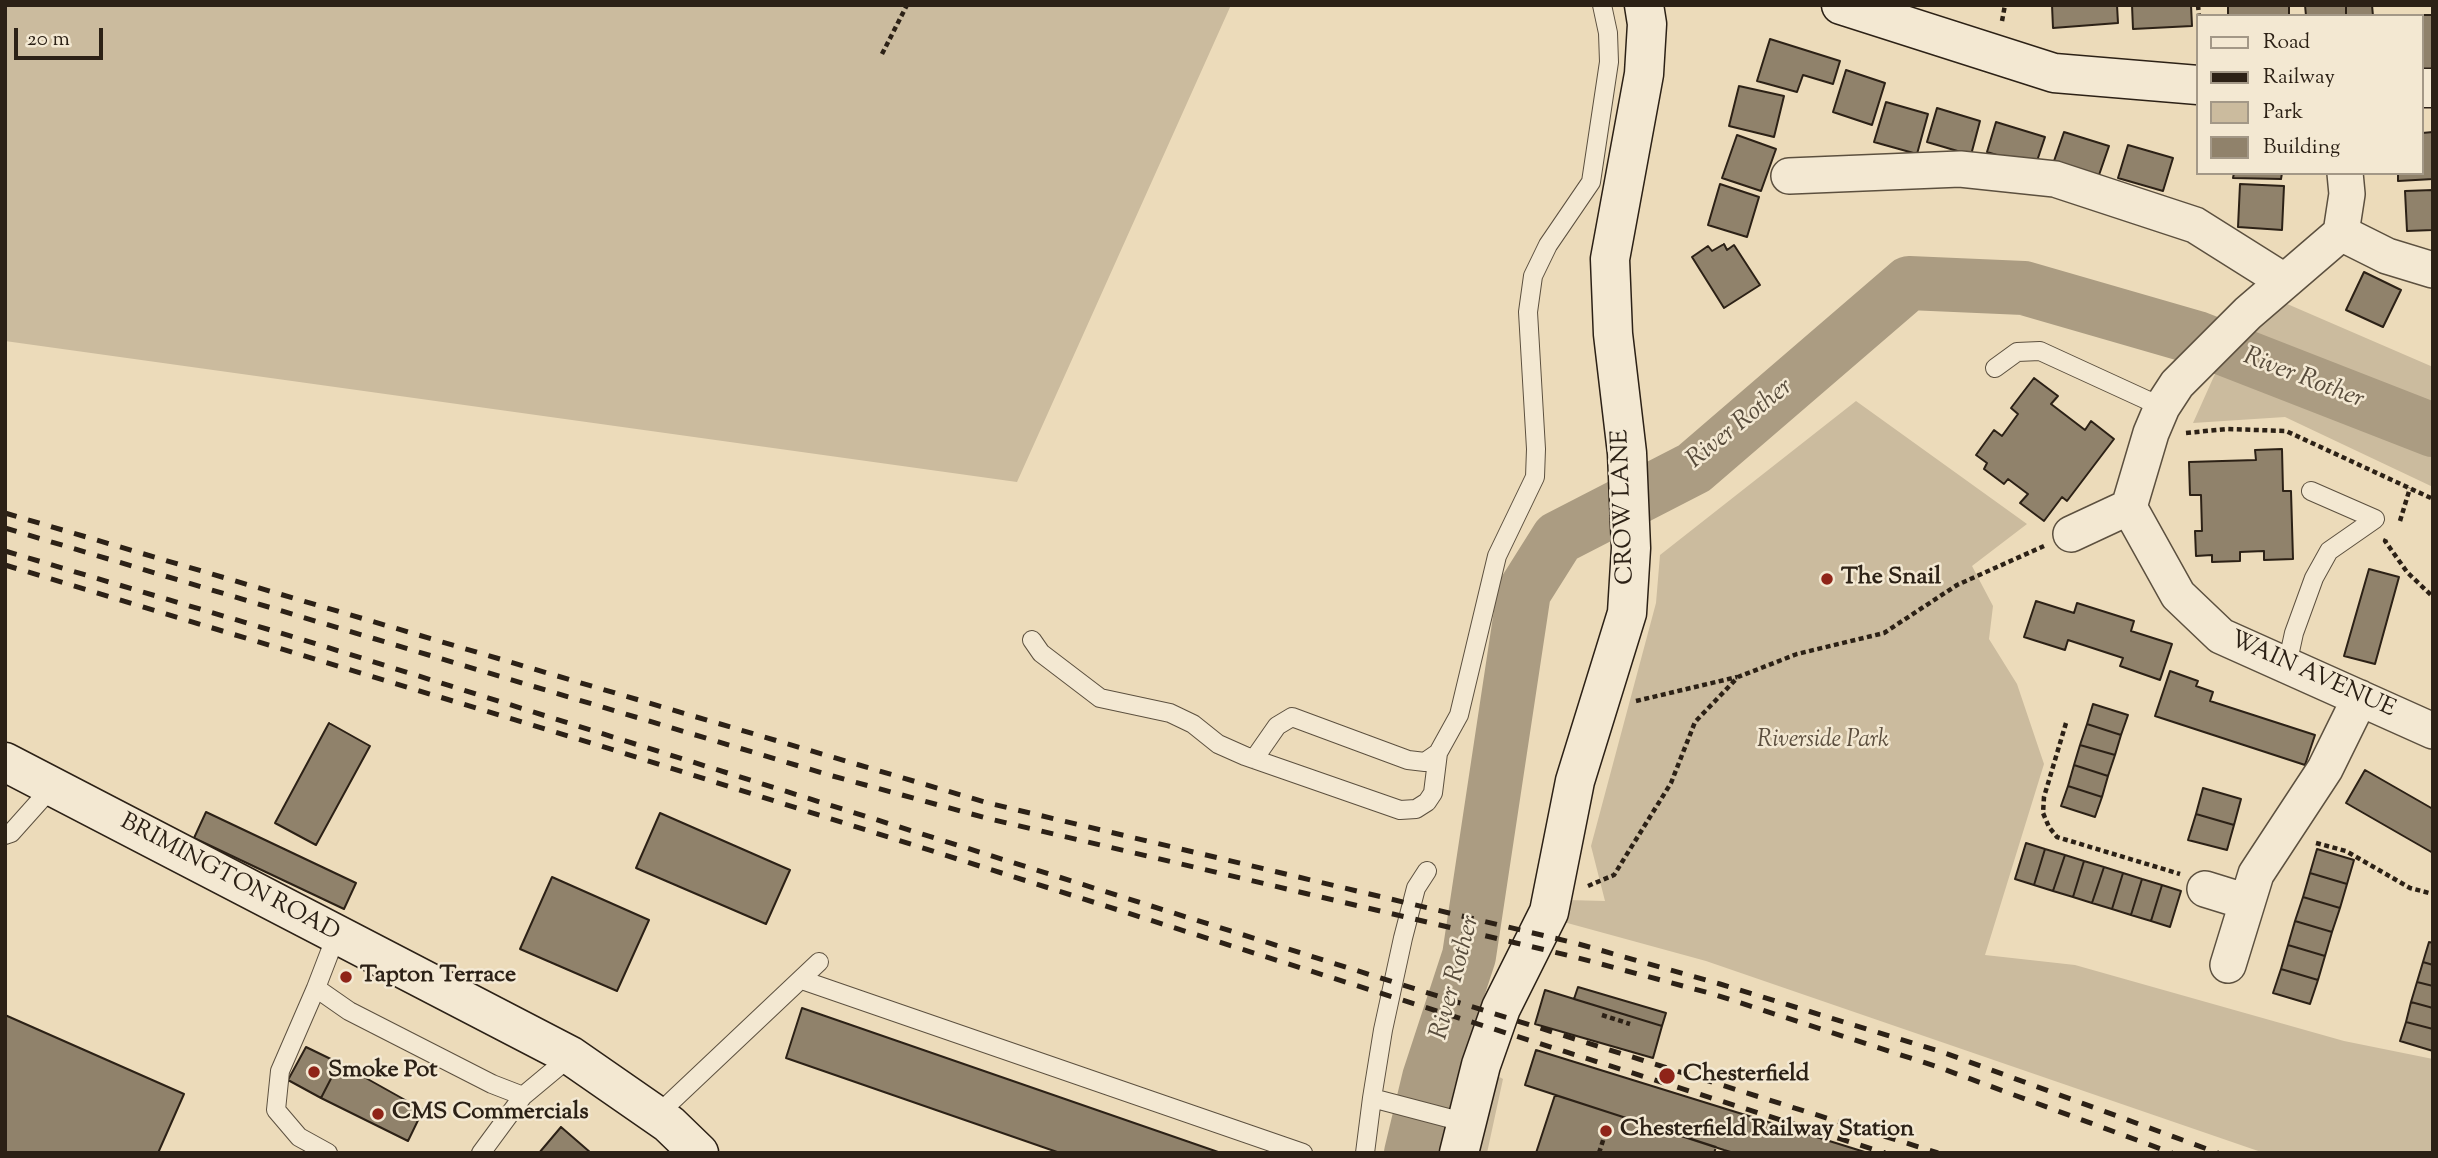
<!DOCTYPE html>
<style>
body{margin:0}
#map{position:relative;width:2438px;height:1158px;overflow:hidden;background:#ecdbba;font-family:"Sorts Mill Goudy",serif}
canvas{display:block}
.frame{position:absolute;inset:0;border:7px solid #2c2116;pointer-events:none}
.legend{position:absolute;left:2196px;top:14px;width:228px;height:161px;box-sizing:border-box;background:#f3e8d2;border:2px solid #a39887;margin:0;padding:9px 12px;list-style:none;font-size:21px;color:#2c2116}
.legend li{display:flex;align-items:center;gap:14px;height:35px}
.legend b{width:35px;border:2px solid #a39887}
.scale{position:absolute;left:14px;top:28px;width:89px;height:32px;box-sizing:border-box;border:4px solid #2c2116;border-top:0;padding-left:9px;font-size:21px;line-height:24px;white-space:nowrap;color:#2c2116;-webkit-text-stroke:5px #f3e8d2;paint-order:stroke}
</style>
<div id="map">
<canvas width="2438" height="1158"></canvas>
<div class="frame"></div>
<ul class="legend">
<li><b style="height:9px;background:#f3e8d2"></b>Road</li>
<li><b style="height:9px;background:#2c2116"></b>Railway</li>
<li><b style="height:19px;background:#cbbb9e"></b>Park</li>
<li><b style="height:19px;background:#90826b"></b>Building</li>
</ul>
<div class="scale">20 m</div>
</div>
<script>
const g = document.querySelector('canvas').getContext('2d');
g.lineJoin = 'round';
function paint(path, color) {
  g.fillStyle = color;
  g.fill(path, 'evenodd');
}
function toPath(rows) {
  const path = new Path2D();
  for (const r of rows) {
    path.moveTo(r[0], r[1]);
    for (let i = 2; i < r.length; i += 2) path.lineTo(r[i], r[i + 1]);
  }
  return path;
}
function stroke(path, color, width, dash) {
  g.strokeStyle = color;
  g.lineWidth = width;
  g.lineCap = dash ? 'butt' : 'round';
  g.setLineDash(dash || []);
  g.stroke(path);
}
function label(font, color, halo, rows, align = 'center') {
  g.font = font + ' "Sorts Mill Goudy",serif';
  g.lineWidth = 5;
  g.setLineDash([]);
  g.textBaseline = 'middle';
  g.strokeStyle = halo;
  g.fillStyle = color;
  for (const [text, x, y, turn = 0] of rows) {
    g.save();
    g.translate(x, y);
    g.rotate((+turn || 0) * Math.PI / 180);
    g.textAlign = isNaN(turn) ? turn : align;
    if (halo) g.strokeText(text, 0, 0);
    g.fillText(text, 0, 0);
    g.restore();
  }
}
const green = toPath([
 [5,5,1231,5,1017,482,5,341],
 [2278,300,2433,367,2433,487,2285,417,2193,423,2219,365],
 [1856,401,2027,524,1972,566,1993,606,1989,639,2017,684,2044,764,1985,955,2075,965,2344,1041,2433,1059,2433,1153,2264,1153,1706,961,1560,921,1567,900,1605,901,1591,846,1656,603,1660,555],
 [1496,1075,1503,1079,1487,1153,1478,1153]
]);
const river = toPath([
 [1411,1153,1429,1078,1469,956,1524,592,1558,538,1694,468,1909,283,2024,288,2197,338,2433,430]
]);
const building = toPath([
 [2052,5,2117,5,2118,23,2053,28,2052,5],
 [2132,5,2191,5,2192,26,2133,29,2132,5],
 [2228,5,2289,5,2289,16,2228,16,2228,5],
 [2305,5,2346,5,2346,16,2306,16,2305,5],
 [2346,5,2372,5,2373,16,2346,16,2346,5],
 [2423,15,2433,15,2433,69,2422,70,2423,15],
 [1770,39,1840,61,1833,84,1803,75,1797,92,1757,81,1770,39],
 [1846,70,1885,83,1872,125,1833,112,1846,70],
 [1739,86,1784,96,1774,137,1729,126,1739,86],
 [1886,102,1928,114,1917,154,1874,142,1886,102],
 [1937,108,1980,121,1971,155,1927,142,1937,108],
 [1996,122,2045,137,2035,167,1987,152,1996,122],
 [2064,132,2109,146,2099,175,2054,161,2064,132],
 [2433,132,2433,179,2398,181,2398,173,2422,173,2422,133,2433,132],
 [1737,135,1776,149,1761,191,1722,178,1737,135],
 [2128,145,2173,158,2163,191,2118,178,2128,145],
 [2234,173,2282,173,2281,179,2233,178,2234,173],
 [1720,184,1759,197,1747,237,1708,225,1720,184],
 [2240,184,2284,186,2282,230,2238,227,2240,184],
 [2433,190,2433,230,2407,231,2405,191,2433,190],
 [1724,244,1727,250,1734,245,1760,285,1724,308,1692,257,1708,246,1712,251,1724,244],
 [2364,272,2401,290,2383,327,2346,310,2364,272],
 [2034,378,2058,396,2051,404,2085,430,2091,421,2114,439,2067,501,2062,497,2044,521,2020,503,2028,494,2008,479,2004,484,1984,469,1987,463,1976,455,1994,430,2002,436,2018,414,2011,408,2034,378],
 [2282,449,2283,491,2291,491,2293,559,2264,560,2264,551,2240,552,2240,561,2212,562,2212,555,2196,556,2195,531,2202,531,2201,495,2190,495,2189,462,2256,460,2255,450,2282,449],
 [2369,569,2399,577,2375,664,2344,656,2369,569],
 [2036,601,2074,613,2077,603,2134,621,2131,631,2172,644,2160,680,2120,666,2123,658,2068,640,2065,650,2024,637,2036,601],
 [2170,671,2198,681,2196,686,2213,692,2210,701,2315,735,2305,765,2155,716,2170,671],
 [2093,704,2128,715,2121,735,2087,724,2093,704],
 [329,723,370,746,316,845,275,823,329,723],
 [2087,724,2121,735,2115,755,2080,745,2087,724],
 [2080,745,2115,755,2108,776,2074,765,2080,745],
 [2074,765,2108,776,2102,797,2068,786,2074,765],
 [2365,770,2433,809,2433,853,2346,803,2365,770],
 [2068,786,2102,797,2095,817,2061,806,2068,786],
 [2203,788,2241,799,2234,825,2196,814,2203,788],
 [206,812,356,883,344,909,194,838,206,812],
 [660,813,790,870,766,924,636,868,660,813],
 [2196,814,2234,825,2227,850,2188,840,2196,814],
 [2026,843,2045,849,2034,885,2015,879,2026,843],
 [2045,849,2065,855,2053,891,2034,885,2045,849],
 [2317,849,2354,860,2347,884,2310,873,2317,849],
 [2065,855,2084,861,2073,897,2053,891,2065,855],
 [2084,861,2104,867,2092,903,2073,897,2084,861],
 [2104,867,2123,873,2112,909,2092,903,2104,867],
 [2123,873,2142,879,2131,915,2112,909,2123,873],
 [2310,873,2347,884,2340,908,2303,897,2310,873],
 [552,877,649,920,617,991,520,949,552,877],
 [2142,879,2162,885,2151,921,2131,915,2142,879],
 [2162,885,2181,891,2170,927,2151,921,2162,885],
 [2303,897,2340,908,2332,932,2295,921,2303,897],
 [2295,921,2332,932,2325,956,2288,945,2295,921],
 [2429,942,2433,943,2433,965,2423,962,2429,942],
 [2288,945,2325,956,2318,980,2281,969,2288,945],
 [2423,962,2433,965,2433,986,2417,982,2423,962],
 [2281,969,2318,980,2310,1004,2273,993,2281,969],
 [2417,982,2433,986,2433,1008,2411,1002,2417,982],
 [1578,987,1666,1013,1662,1026,1574,999,1578,987],
 [1545,990,1662,1026,1653,1058,1535,1024,1545,990],
 [2411,1002,2433,1008,2433,1029,2406,1022,2411,1002],
 [802,1008,1221,1153,1060,1153,786,1058,802,1008],
 [5,1015,184,1094,158,1153,5,1153,5,1015],
 [2406,1022,2433,1029,2433,1051,2400,1041,2406,1022],
 [306,1047,339,1063,321,1098,288,1080,306,1047],
 [1536,1050,1868,1153,1734,1153,1724,1150,1525,1085,1536,1050],
 [339,1063,423,1110,408,1141,321,1098,339,1063],
 [1555,1095,1716,1147,1714,1153,1536,1153,1555,1095],
 [561,1127,591,1153,539,1153,561,1127]
]);
const path = toPath([
 [2198,5,2199,16],
 [2002,21,2005,5],
 [882,54,907,5],
 [2186,433,2227,429,2286,431,2433,499],
 [2400,521,2410,488],
 [2386,539,2385,541,2407,572,2433,597],
 [1636,701,1737,677],
 [2066,723,2044,797,2043,813,2049,827,2057,837,2180,874],
 [2316,843,2346,851,2410,888,2433,894],
 [1588,886,1614,875,1671,783,1695,722,1738,677,1797,654,1884,633,1957,585,2044,546],
 [1602,1015,1630,1024],
 [1599,1153,1608,1125]
]);
const lane = toPath([
 [1995,368,2017,352,2040,351,2162,407],
 [1032,640,1041,653,1100,698,1170,713,1193,724,1218,744,1245,756,1400,810,1416,809,1427,802,1433,793,1438,753],
 [2287,665,2294,633,2314,578,2329,551,2375,519,2311,491],
 [1254,759,1277,726,1292,717,1408,760,1425,762,1438,753,1459,715,1497,556,1535,477,1536,449,1528,312,1533,276,1548,245,1591,182,1609,62,1608,33,1602,5],
 [5,835,11,833,53,786],
 [336,936,316,988,349,1011,492,1084,523,1096,571,1056],
 [802,980,1303,1153],
 [316,988,280,1071,276,1110,299,1137,328,1153],
 [1372,1098,1383,1030,1403,938,1416,888,1427,871],
 [657,1115,819,962],
 [481,1153,523,1096],
 [1365,1153,1372,1098,1467,1123]
]);
const street = toPath([
 [2345,173,2347,194,2341,233,2248,313,2177,384,2162,407,2151,433,2129,507,2178,595,2221,636,2433,731],
 [1789,176,1960,169,2055,179,2195,225,2284,281],
 [2341,233,2387,256,2433,270],
 [2071,534,2129,507],
 [2205,889,2247,902],
 [2228,965,2256,874,2325,769,2360,698]
]);
const secondary = toPath([
 [1841,5,2054,73,2198,85],
 [2422,88,2433,88],
 [5,762,571,1056,669,1124,699,1153],
 [1459,1153,1481,1065,1501,1008,1549,912,1575,781,1627,613,1631,548,1627,453,1613,334,1610,259,1644,74,1647,24,1644,5]
]);
const rail = toPath([
 [5,513,988,803,1575,943,1720,984,1945,1053,2218,1153],
 [5,528,829,775,986,818,1571,956,1713,994,1938,1067,2172,1153],
 [5,551,304,640,1938,1153],
 [5,565,601,746,1885,1153]
]);
const markers = [
 [1827,579,7,"#8f2418"],
 [346,977,7,"#8f2418"],
 [314,1072,7,"#8f2418"],
 [1667,1076,9,"#8f2418"],
 [378,1114,7,"#8f2418"],
 [1606,1131,7,"#8f2418"]
];
const streetNames = [
 ["CROW LANE",1625,507,-92],
 ["WAIN AVENUE",2312,676,24],
 ["BRIMINGTON ROAD",229,879,28]
];
const poiNames = [
 ["The Snail",1841,579],
 ["Tapton Terrace",360,977],
 ["Smoke Pot",328,1072],
 ["Chesterfield",1683,1076],
 ["CMS Commercials",392,1114],
 ["Chesterfield Railway Station",1620,1131]
];
const parkNames = [
 ["Riverside Park",1823,742]
];
const waterNames = [
 ["River Rother",2303,380,21],
 ["River Rother",1741,425,-39],
 ["River Rother",1457,978,-75]
];
paint(green, '#cbbb9e');
stroke(river, '#ab9c82', 54);
paint(building, '#90826b');
stroke(building, '#2c2116', 2);
stroke(lane, '#5c503f', 20);
stroke(street, '#5c503f', 38);
stroke(secondary, '#2c2116', 41);
stroke(path, '#2c2116', 4.5, [5, 3.5]);
stroke(lane, '#f3e8d2', 18);
stroke(street, '#f3e8d2', 35);
stroke(secondary, '#f3e8d2', 38);
stroke(rail, '#2c2116', 5, [12, 12]);
for (const [x, y, r, color] of markers) {
  const dot = new Path2D();
  dot.arc(x, y, r, 0, 2 * Math.PI);
  g.fillStyle = color;
  g.fill(dot);
  stroke(dot, '#f3e8d2', 2.5);
}
label('24px', '#2c2116', '#f3e8d2', streetNames);
label('bold 24px', '#2c2116', '#f3e8d2', poiNames, 'left');
label('italic 24px', '#5c4f3f', '#f3e8d2', parkNames);
label('italic 26px', '#584c3c', '#f3e8d2', waterNames);
</script>
